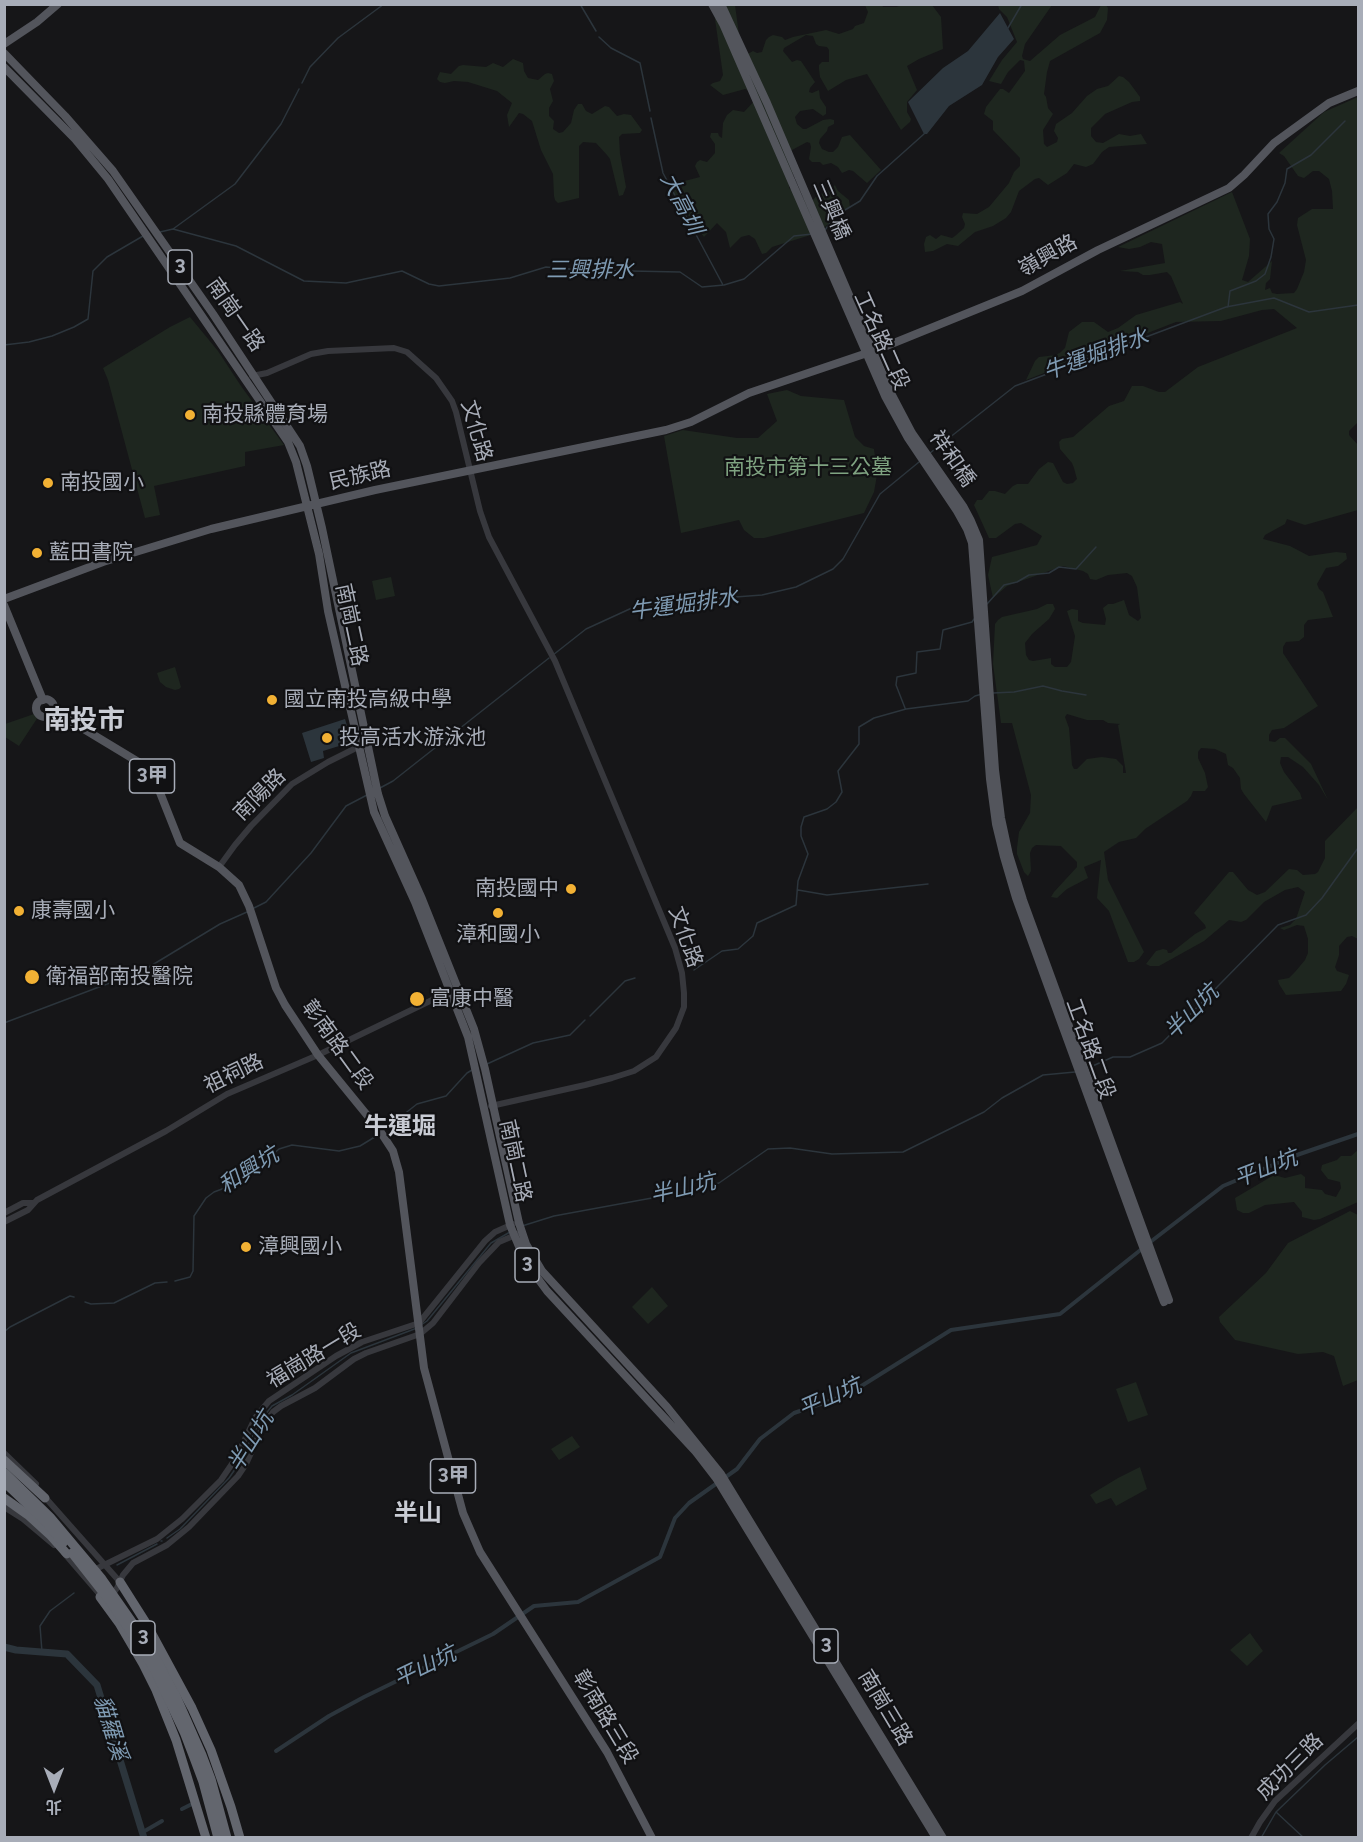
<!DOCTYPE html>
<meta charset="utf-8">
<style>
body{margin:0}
#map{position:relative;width:1363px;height:1842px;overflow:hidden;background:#161618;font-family:Figtree,"Noto Sans TC",sans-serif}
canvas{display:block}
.frame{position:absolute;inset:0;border:6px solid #a8adb8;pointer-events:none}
.north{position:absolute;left:24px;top:1758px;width:60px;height:60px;-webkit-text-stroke:4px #111113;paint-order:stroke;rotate:180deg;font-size:16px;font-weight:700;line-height:24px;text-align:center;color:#a8adb8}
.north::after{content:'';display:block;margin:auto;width:21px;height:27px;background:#a8adb8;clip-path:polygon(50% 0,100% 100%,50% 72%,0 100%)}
</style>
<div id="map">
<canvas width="1363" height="1842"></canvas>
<div class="frame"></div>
<div class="north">北</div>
</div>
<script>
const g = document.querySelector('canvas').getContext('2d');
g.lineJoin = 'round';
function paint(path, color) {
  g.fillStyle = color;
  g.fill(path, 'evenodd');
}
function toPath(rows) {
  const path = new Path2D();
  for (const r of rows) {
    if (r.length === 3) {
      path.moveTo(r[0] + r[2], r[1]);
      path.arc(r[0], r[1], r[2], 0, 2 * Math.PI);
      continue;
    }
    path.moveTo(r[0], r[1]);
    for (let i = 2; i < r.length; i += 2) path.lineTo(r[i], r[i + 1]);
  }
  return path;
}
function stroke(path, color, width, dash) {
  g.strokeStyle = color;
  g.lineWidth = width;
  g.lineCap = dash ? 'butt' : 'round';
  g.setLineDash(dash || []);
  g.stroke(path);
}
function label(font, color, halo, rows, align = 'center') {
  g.font = font + ' Figtree,"Noto Sans TC",sans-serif';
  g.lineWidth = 4.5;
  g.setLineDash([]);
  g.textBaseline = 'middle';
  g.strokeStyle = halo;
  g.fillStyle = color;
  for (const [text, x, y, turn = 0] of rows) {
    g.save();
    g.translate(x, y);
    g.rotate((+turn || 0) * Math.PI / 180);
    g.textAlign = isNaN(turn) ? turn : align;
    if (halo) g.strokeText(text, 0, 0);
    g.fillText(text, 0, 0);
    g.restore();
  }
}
const green = toPath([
 [713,5,735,5,741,49,746,55,753,51,757,53,762,52,766,40,769,37,773,35,782,37,785,40,793,37,826,30,839,34,853,29,855,26,864,23,868,12,865,5,882,5,883,7,896,7,903,5,932,5,941,17,943,49,919,59,907,66,917,90,907,102,907,112,911,119,910,122,901,130,867,74,846,80,828,91,820,77,819,69,819,65,822,62,829,62,829,50,827,47,819,46,816,44,813,36,806,35,784,48,783,51,792,62,797,60,801,61,815,82,810,88,809,92,812,93,819,90,820,98,826,107,826,114,823,116,813,109,800,111,795,117,797,124,803,129,806,129,823,120,830,119,834,120,834,124,828,127,827,131,820,139,819,143,822,149,829,152,833,152,838,147,842,137,850,135,881,170,867,183,853,171,849,170,842,173,838,167,831,163,823,165,820,162,812,162,809,159,811,147,810,143,807,142,792,150,790,153,793,174,790,176,789,188,801,197,809,200,813,200,818,194,826,193,835,185,838,191,849,200,850,207,817,233,772,247,766,253,762,254,755,239,749,235,741,237,730,248,726,232,717,223,704,237,670,190,670,187,673,184,700,177,695,166,697,162,700,160,707,162,715,153,715,144,710,137,711,133,718,133,719,136,722,138,723,123,727,115,733,110,744,112,757,98,757,93,745,89,723,95,710,85,713,83,720,81,723,75],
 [998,5,1052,5,1025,44,1022,56,1023,59,1030,61,1060,35,1095,17,1101,5,1106,5,1108,8,1107,20,1100,33,1050,61,1047,72,1044,94,1046,97,1048,108,1053,114,1043,130,1044,144,1047,147,1057,142,1058,138,1054,131,1056,124,1072,113,1087,96,1097,89,1108,86,1119,76,1123,77,1129,82,1140,97,1140,101,1132,102,1105,114,1091,128,1091,136,1096,142,1103,143,1119,134,1130,136,1141,134,1147,144,1109,147,1102,152,1093,164,1086,167,1074,164,1067,173,1048,185,1039,178,1035,179,1019,191,1011,212,1006,218,993,226,975,232,958,246,947,244,933,251,925,252,924,244,926,237,930,235,936,239,941,235,952,238,955,236,964,228,965,224,962,217,963,213,977,214,989,207,1009,183,1014,172,1020,166,1020,158,993,130,993,121,984,114,986,107,1000,89,1003,89,1009,93,1025,71,1024,61,1020,60,1008,72,1001,84,989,81,1002,60,1017,42,1007,17,999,9],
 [513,59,523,63,524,71,528,78,538,80,545,74,548,73,552,74,554,81,550,89,553,101,549,108,549,116,554,121,553,129,559,133,563,132,571,123,574,110,578,104,582,104,586,111,592,114,605,106,609,107,617,116,624,114,631,115,642,130,640,133,622,134,619,137,620,154,626,187,623,195,619,196,610,159,607,155,596,143,583,142,579,146,579,198,558,203,555,200,554,196,553,174,541,150,532,121,523,114,519,113,509,127,507,115,512,103,497,91,468,82,454,81,445,83,440,82,437,79,440,72,451,74,459,66,463,65,486,67,493,63,503,67],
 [1358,97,1358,422,1349,431,1349,435,1358,445,1358,510,1305,525,1287,519,1285,524,1265,535,1263,539,1290,546,1309,556,1336,552,1346,553,1347,559,1338,566,1326,568,1317,584,1319,589,1323,592,1333,617,1308,620,1304,625,1304,637,1299,641,1286,642,1283,647,1283,653,1318,706,1284,728,1272,730,1269,735,1269,741,1275,742,1280,738,1285,738,1311,764,1328,800,1319,785,1303,767,1288,757,1281,757,1280,763,1284,772,1300,793,1302,799,1272,806,1266,822,1244,794,1241,789,1240,778,1233,768,1228,765,1226,754,1215,749,1201,748,1198,752,1198,758,1205,773,1208,787,1205,791,1193,791,1191,796,1187,801,1145,829,1136,838,1119,842,1104,852,1108,880,1144,952,1139,959,1134,962,1128,962,1109,911,1097,898,1101,860,1084,867,1088,878,1067,889,1057,898,1051,897,1054,892,1077,867,1077,862,1061,846,1036,845,1032,848,1030,853,1031,871,1028,876,1024,872,1017,854,1017,848,1019,832,1030,813,1031,795,1012,723,1001,723,993,664,995,624,998,620,1002,617,1037,609,1047,604,1053,604,1055,609,1049,619,1032,634,1025,643,1026,655,1029,660,1033,661,1051,658,1051,664,1055,667,1067,667,1071,662,1075,636,1067,611,1072,609,1078,610,1078,621,1083,623,1105,625,1106,619,1103,608,1108,604,1113,604,1124,600,1129,615,1138,621,1141,618,1137,587,1132,576,1127,573,1108,575,1096,580,1090,579,1088,574,1083,571,1063,566,1007,586,993,598,988,575,992,557,1037,545,1042,536,1021,523,1015,524,996,538,989,538,974,505,977,500,982,500,989,491,995,491,1005,494,1013,486,1017,484,1028,484,1039,469,1048,462,1053,463,1063,482,1067,484,1073,483,1077,479,1074,468,1072,463,1060,449,1059,442,1062,439,1073,437,1109,406,1124,401,1132,386,1143,386,1159,392,1165,392,1198,367,1297,328,1274,309,1262,310,1221,321,1176,322,1026,380,1035,361,1039,357,1056,355,1061,352,1065,348,1069,332,1082,322,1094,322,1108,332,1118,328,1136,315,1180,302,1183,304,1171,276,1167,272,1150,275,1143,275,1138,272,1120,271,1165,263,1162,244,1151,242,1140,247,1129,249,1118,247,1232,192,1250,239,1249,256,1242,280,1248,282,1272,261,1270,279,1266,283,1265,290,1270,288,1272,293,1277,294,1294,293,1297,289,1304,272,1306,260,1297,225,1298,218,1312,209,1333,209,1332,191,1329,179,1319,171,1313,171,1304,178,1298,176,1284,156,1279,153,1324,112],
 [1067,714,1087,720,1103,720,1108,723,1120,724,1118,725,1126,773,1123,773,1123,766,1116,759,1102,757,1087,759,1077,769,1074,769,1072,765,1069,728,1065,717],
 [190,317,218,351,241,386,284,445,245,452,245,466,154,486,160,515,145,518,108,380,103,368,170,327],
 [787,390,801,396,844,400,855,437,864,446,874,449,877,475,874,492,864,513,764,538,754,538,744,530,739,520,681,533,664,436,683,430,737,438,758,438,777,421,767,394],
 [391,577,395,596,376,600,372,581],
 [175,667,181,687,179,689,175,690,166,687,160,682,157,673],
 [34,714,38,717,19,746,5,737,5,724],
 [1358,807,1358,939,1352,936,1347,937,1339,946,1339,955,1335,967,1337,971,1349,975,1346,984,1341,991,1286,995,1279,984,1278,980,1289,978,1295,972,1305,960,1308,953,1308,939,1304,926,1297,925,1284,930,1280,928,1290,925,1296,919,1305,892,1298,887,1285,890,1264,902,1246,920,1241,922,1229,920,1204,941,1159,966,1150,966,1146,964,1156,951,1163,949,1167,950,1168,953,1171,953,1195,934,1206,928,1205,925,1194,913,1229,872,1233,872,1248,890,1257,895,1265,892,1289,869,1297,870,1303,875,1315,874,1318,872,1325,858,1325,841],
 [1358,1150,1358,1202,1320,1219,1314,1220,1302,1217,1302,1212,1294,1202,1265,1205,1249,1213,1243,1213,1237,1210,1235,1198,1274,1175,1285,1178,1301,1174,1305,1177,1305,1188,1322,1190,1325,1194,1336,1197,1341,1188,1340,1182,1328,1179,1321,1170,1322,1165,1337,1160,1341,1156,1351,1156],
 [1350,1211,1358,1215,1358,1380,1343,1386,1334,1356,1323,1352,1298,1354,1235,1340,1220,1322,1219,1317,1266,1273,1288,1243],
 [652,1287,668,1306,648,1324,632,1307],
 [1136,1382,1148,1415,1128,1422,1116,1389],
 [572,1436,580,1447,559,1460,551,1449],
 [1140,1467,1147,1489,1116,1506,1111,1498,1096,1504,1090,1495,1118,1478],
 [1250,1633,1263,1651,1247,1666,1230,1650]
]);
const water = toPath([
 [1000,13,1014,39,998,57,982,85,949,106,927,134,924,134,908,102,943,68,968,51],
 [345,719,352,742,323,751,324,758,311,762,302,733]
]);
const stream = toPath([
 [580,4,596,31],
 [1008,28,1022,4],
 [599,37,611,48,640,63,650,111],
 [302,83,310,67,338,38,384,4],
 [651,118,663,173,723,285],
 [173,229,236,246,304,281,346,283,402,271,429,284,439,286,510,278,546,267,581,270,680,272,702,287,724,285,744,279,794,236,812,234],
 [825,230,835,216,860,201,877,176,924,134],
 [160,232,173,229,235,184,281,124,299,89],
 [1228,307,1230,291,1256,281,1265,274,1271,257,1274,239,1269,229,1268,214,1277,202,1285,183,1287,169,1311,155,1345,121],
 [4,345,29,342,52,336,74,327,88,319,93,271,107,257,143,236],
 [930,453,1015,386,1226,307,1274,298,1309,312,1358,305],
 [987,604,1004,585,1017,582,1029,575,1049,573,1059,567,1076,569,1096,547],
 [553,655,586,629,634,607,669,602,762,595,796,587,833,569,843,559,880,494,919,462],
 [993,693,1014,692,1043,686,1062,691,1086,695],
 [905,708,896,685,897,677,916,673,917,652,940,649,943,630,972,622,974,619],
 [380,788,393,781,549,658],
 [798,890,827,895,928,884],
 [254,908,266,902,311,853,346,806,367,795],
 [694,970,722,951,738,949,753,936,757,923,796,905,798,881,808,854,801,836,801,827,804,817,827,809,836,802,842,792,838,771,859,744,859,727,874,718,906,709,968,701,975,696,982,694],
 [590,1016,625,981,635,978],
 [4,1023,144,970,220,924,247,912],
 [487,1064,533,1043,570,1035,585,1020],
 [1088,1068,1113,1057,1130,1057,1162,1043,1278,925,1306,915,1322,898,1358,848],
 [384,1130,417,1104,446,1096,467,1073,472,1070],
 [522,1226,554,1216,690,1191,719,1183,768,1149,790,1148,832,1154,903,1152,984,1112,1002,1098,1043,1075,1075,1072],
 [175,1281,190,1277,193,1271,194,1216,206,1198,214,1192,238,1183,248,1176,279,1149,292,1145,339,1151,360,1146,378,1135],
 [85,1302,91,1304,114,1303,155,1283,167,1282],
 [421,1325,427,1321,491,1243,510,1232],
 [4,1332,10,1327,70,1296,74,1297],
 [167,1538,180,1529,229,1478,238,1465,260,1421,272,1406,292,1395,351,1353,417,1328],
 [161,1541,162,1541],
 [117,1565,157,1544],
 [42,1652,40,1626,50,1611,74,1593],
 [1276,1812,1304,1838],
 [645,1838,646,1837],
 [1261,1838,1276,1812,1325,1765,1358,1737]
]);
const canal = toPath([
 [1149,1243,1223,1186,1294,1156,1358,1134],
 [276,1751,329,1716,364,1697,493,1634,534,1606,578,1602,660,1557,675,1518,689,1503,737,1469,760,1439,794,1413,847,1395,951,1330,1060,1314,1143,1248],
 [182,1809,192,1804],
 [143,1832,162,1821]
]);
const river = toPath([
 [4,1647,16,1650,67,1654,97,1685,144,1838]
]);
const minor = toPath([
 [252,376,267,373,311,354,328,351,394,348,407,352,436,378,452,401,456,412,480,511,489,537,555,661,675,948,682,973,684,993,684,1007,676,1028,656,1057,634,1071,612,1078,585,1085,491,1106],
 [219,867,235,845,251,826,292,784,328,762,362,745],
 [4,1213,23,1203,33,1203],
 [4,1222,28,1210,37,1200,166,1131,227,1094,318,1055,457,988],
 [4,1453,36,1484],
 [43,1495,120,1582],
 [4,1507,23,1519,54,1545],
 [64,1553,102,1597],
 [94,1572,96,1569,157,1539,182,1519,221,1480,236,1458,255,1418,269,1401,336,1356,362,1342,419,1323,485,1241,495,1232,513,1224],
 [112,1595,117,1588,123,1575,133,1563,167,1545,189,1527,238,1476,246,1464,264,1424,273,1412,281,1406,315,1388,354,1359,366,1353,420,1334,433,1323,479,1263,499,1242,518,1234],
 [1251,1838,1260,1822,1275,1801,1358,1724]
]);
const major = toPath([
 [712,4,723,24,885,396,908,438,957,511,967,529,972,543,990,779,996,824,1004,857,1016,898,1057,1011,1140,1239,1164,1302],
 [721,4,767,103,891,393,912,433,963,506,971,521,979,540,995,770,1001,818,1009,855,1023,900,1169,1300],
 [4,44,37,22,58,4],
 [4,53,65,116,113,171,213,314,300,446,307,466,322,528,378,794,385,816,422,899,474,1029,485,1069,519,1223,526,1244,542,1271,667,1407,721,1474,943,1838],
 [4,67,75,139,108,179,288,442,296,462,319,554,328,611,374,812,415,902,468,1037,510,1225,525,1261,547,1291,696,1452,716,1478,936,1838],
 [4,599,103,562,211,529,375,490,666,430,691,422,749,393,879,349,1022,291,1098,250,1229,188,1244,175,1274,143,1329,103,1358,91],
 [4,605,43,700],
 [45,708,9],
 [54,711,145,766,157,785,180,843,219,867,239,885,249,906,276,988,285,1005,318,1055,380,1131,393,1151,399,1172,424,1368,463,1513,480,1552,607,1752,652,1838]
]);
const highway = toPath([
 [4,1460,45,1498],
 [4,1498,28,1515,51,1536,67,1554],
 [120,1582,146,1623,192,1708,211,1750,231,1807,240,1838],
 [100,1597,119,1623,143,1664,156,1690,176,1740,206,1838]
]);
const highwayBridge = toPath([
 [4,1472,50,1517,102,1579,151,1649,176,1696,202,1755,211,1779,227,1838],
 [4,1482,45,1521,63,1543],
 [72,1553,109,1600,135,1638,155,1671,184,1732,194,1758,203,1782,218,1838]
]);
const markers = [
 [190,415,6,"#f2b134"],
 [48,483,6,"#f2b134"],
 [37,553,6,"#f2b134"],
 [272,700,6,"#f2b134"],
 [327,738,6,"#f2b134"],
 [571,889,6,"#f2b134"],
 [19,911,6,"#f2b134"],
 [498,913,6,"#f2b134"],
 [32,977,8,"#f2b134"],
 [417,999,8,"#f2b134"],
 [246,1247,6,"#f2b134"]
];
const shields = [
 [180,267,24],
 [152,776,45],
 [527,1265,24],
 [453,1476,45],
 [143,1638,24],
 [826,1646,24]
];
const shieldNames = [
 ["3",180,267],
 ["3甲",152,776],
 ["3",527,1265],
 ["3甲",453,1476],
 ["3",143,1638],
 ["3",826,1646]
];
const streetNames = [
 ["三興橋",831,210,67],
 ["嶺興路",1048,256,-29],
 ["南崗一路",235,315,55],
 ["工名路二段",881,341,66],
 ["文化路",476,431,74],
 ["祥和橋",952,459,55],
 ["民族路",360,476,-13],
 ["南崗二路",351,625,78],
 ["南陽路",260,795,-45],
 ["文化路",685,937,71],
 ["彰南路二段",337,1045,54],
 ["工名路二段",1090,1049,70],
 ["祖祠路",234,1074,-26],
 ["南崗二路",515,1161,78],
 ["福崗路一段",314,1356,-31],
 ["南崗三路",885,1708,59],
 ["彰南路三段",605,1717,59],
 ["成功三路",1290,1767,-45]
];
const poiNames = [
 ["南投縣體育場",202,415],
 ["南投國小",60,483],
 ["藍田書院",49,553],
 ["國立南投高級中學",284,700],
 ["投高活水游泳池",339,738],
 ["南投國中",559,889,"right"],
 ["康壽國小",31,911],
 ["漳和國小",498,935,"center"],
 ["衛福部南投醫院",46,977],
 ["富康中醫",430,999],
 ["漳興國小",258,1247]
];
const parkNames = [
 ["南投市第十三公墓",808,468]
];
const waterNames = [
 ["大高圳",681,204,63],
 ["三興排水",590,271],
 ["牛運堀排水",1096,355,-20],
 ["牛運堀排水",684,605,-8],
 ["半山坑",1192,1012,-45],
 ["平山坑",1266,1169,-21],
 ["和興坑",249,1171,-33],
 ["半山坑",683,1189,-13],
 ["平山坑",830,1398,-24],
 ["半山坑",251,1442,-58],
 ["平山坑",425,1667,-26],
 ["貓羅溪",110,1728,73]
];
const quarterNames = [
 ["牛運堀",400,1127],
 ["半山",418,1514]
];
const districtNames = [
 ["南投市",84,721]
];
paint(green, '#1e261f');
paint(water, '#2c353c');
stroke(stream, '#2c353c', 1.5);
stroke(canal, '#2c353c', 4);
stroke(river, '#2c353c', 7);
stroke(minor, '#37383d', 6);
stroke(major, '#53555c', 8);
stroke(highway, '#63666e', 9);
stroke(highwayBridge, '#63666e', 9);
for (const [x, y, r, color] of markers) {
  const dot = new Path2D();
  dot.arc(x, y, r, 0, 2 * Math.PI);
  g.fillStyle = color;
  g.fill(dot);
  stroke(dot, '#111113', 2);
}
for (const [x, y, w] of shields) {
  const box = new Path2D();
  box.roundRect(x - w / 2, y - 17, w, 34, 4.5);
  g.fillStyle = '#111113';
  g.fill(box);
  stroke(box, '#a8adb8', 1.5);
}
label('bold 20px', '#a8adb8', null, shieldNames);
label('21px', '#a8adb8', '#111113', streetNames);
label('21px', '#a8adb8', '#111113', poiNames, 'left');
label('21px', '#7fa381', '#111113', parkNames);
label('italic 22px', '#7f9bb3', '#111113', waterNames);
label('bold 24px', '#c9ccd4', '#111113', quarterNames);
label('bold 27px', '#c9ccd4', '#111113', districtNames);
</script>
